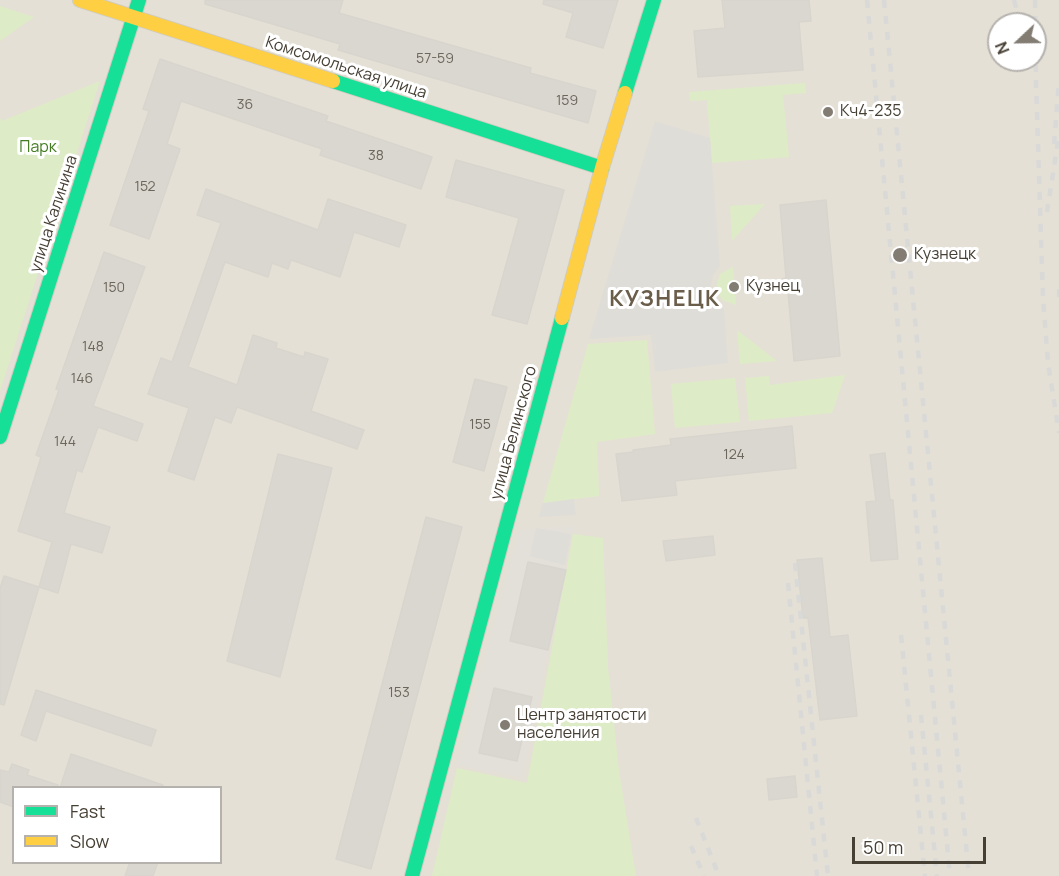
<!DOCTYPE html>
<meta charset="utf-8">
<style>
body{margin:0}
#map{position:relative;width:1059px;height:876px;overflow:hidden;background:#f0eee8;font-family:Manrope,sans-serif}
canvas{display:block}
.legend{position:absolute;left:12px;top:786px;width:210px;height:78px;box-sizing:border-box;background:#fff;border:2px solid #b5b2ae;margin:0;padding:8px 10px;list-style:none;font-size:18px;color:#463f34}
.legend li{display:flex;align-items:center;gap:12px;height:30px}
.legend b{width:30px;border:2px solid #b5b2ae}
.north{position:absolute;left:987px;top:12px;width:60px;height:60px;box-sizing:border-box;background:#fff;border:2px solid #b5b2ae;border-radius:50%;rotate:248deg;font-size:16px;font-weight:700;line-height:24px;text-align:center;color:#463f34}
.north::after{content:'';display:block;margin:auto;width:21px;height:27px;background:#827c73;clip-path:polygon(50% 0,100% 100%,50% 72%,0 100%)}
.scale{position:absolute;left:852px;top:837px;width:134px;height:27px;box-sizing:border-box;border:3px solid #463f34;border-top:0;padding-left:8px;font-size:18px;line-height:21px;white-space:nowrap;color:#463f34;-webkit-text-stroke:4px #fff;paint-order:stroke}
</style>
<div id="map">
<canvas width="1059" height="876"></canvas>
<ul class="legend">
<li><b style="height:8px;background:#16e098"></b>Fast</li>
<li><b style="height:8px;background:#ffcf43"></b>Slow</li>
</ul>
<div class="north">N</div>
<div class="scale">50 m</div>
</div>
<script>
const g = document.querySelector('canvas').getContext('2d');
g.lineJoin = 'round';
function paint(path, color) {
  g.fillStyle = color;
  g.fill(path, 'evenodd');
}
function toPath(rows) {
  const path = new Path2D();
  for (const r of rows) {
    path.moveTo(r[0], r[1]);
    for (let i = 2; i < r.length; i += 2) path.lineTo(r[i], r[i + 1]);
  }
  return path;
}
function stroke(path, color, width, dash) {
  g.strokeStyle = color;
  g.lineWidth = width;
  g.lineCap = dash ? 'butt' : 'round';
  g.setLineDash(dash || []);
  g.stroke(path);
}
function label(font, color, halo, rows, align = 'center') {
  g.font = font + ' Manrope,sans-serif';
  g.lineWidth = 6;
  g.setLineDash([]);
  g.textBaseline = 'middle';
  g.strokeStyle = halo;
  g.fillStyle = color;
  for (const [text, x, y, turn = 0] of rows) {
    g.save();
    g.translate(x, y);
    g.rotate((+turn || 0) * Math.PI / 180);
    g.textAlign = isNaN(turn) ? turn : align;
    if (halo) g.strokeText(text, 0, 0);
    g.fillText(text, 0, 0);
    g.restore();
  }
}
const residential = toPath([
 [0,0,1059,0,1059,876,0,876],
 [999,24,1035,24,1035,60,999,60],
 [14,788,220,788,220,862,14,862]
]);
const industrial = toPath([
 [574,526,523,778,456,765,519,530]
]);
const green = toPath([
 [0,6,34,17,0,41],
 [100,81,0,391,0,118,2,121],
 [805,83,806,93,783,95,789,157,712,163,707,100,690,101,689,92],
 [765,204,732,241,730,206],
 [733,267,734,279,728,286,731,291,735,293,736,305,722,300,716,288,720,274],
 [737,330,777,361,740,364],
 [647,340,655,434,597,442,599,496,543,503,588,344],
 [845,375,832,413,749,421,745,378,769,376,770,385],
 [735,378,740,422,675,428,671,384],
 [573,534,603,538,608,667,619,771,636,876,432,876,457,768,527,783]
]);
const parking = toPath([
 [655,121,710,138,720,266,713,275,710,289,715,302,724,309,728,363,655,372,651,335,589,339],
 [574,499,576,515,539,517,543,503],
 [536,528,571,534,565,565,530,556]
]);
const building = toPath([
 [205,0,343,0,339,13,531,68,530,73,596,91,588,123,338,50,340,44,205,4,205,0],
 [544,0,618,0,603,48,566,37,573,13,543,4,544,0],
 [722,0,809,0,811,21,799,22,803,70,698,77,694,31,725,28,722,0],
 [160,59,328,116,326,121,432,157,421,189,320,155,322,149,181,101,167,144,180,149,149,239,110,225,149,111,143,109,160,59],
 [456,160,564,190,527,324,492,315,519,218,446,197,456,160],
 [206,189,318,230,328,199,406,225,399,247,354,232,340,277,291,260,288,269,272,263,268,277,225,262,188,367,237,385,253,335,277,343,276,348,304,357,305,352,328,359,311,411,364,430,357,449,237,407,231,423,215,417,194,480,168,471,189,408,148,394,161,358,172,362,221,223,197,215,206,189],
 [826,200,840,356,794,361,788,292,784,292,782,279,786,278,780,205,826,200],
 [104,252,145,267,93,406,143,424,137,441,98,427,82,472,77,470,64,513,110,527,102,553,71,544,58,593,39,587,52,542,18,531,41,457,36,455,59,390,56,389,104,252],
 [475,379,507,387,484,471,453,462,475,379],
 [792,426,796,468,675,481,677,495,622,501,616,454,633,452,633,450,671,445,670,439,792,426],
 [885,453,890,500,893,500,898,559,871,561,866,502,876,501,870,455,885,453],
 [278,454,332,468,280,677,227,661,278,454],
 [426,517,462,527,371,869,336,859,426,517],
 [713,536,715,555,666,561,663,541,713,536],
 [822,558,830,637,848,635,857,716,820,720,808,618,803,618,797,560,822,558],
 [528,562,566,570,548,650,510,641,528,562],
 [4,576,39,587,4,705,0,704,0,588,4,576],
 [494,688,532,697,517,761,479,753,494,688],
 [36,690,156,730,151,746,46,711,36,741,21,735,36,690],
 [71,754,163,785,163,788,60,788,71,754],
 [12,764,29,770,27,775,58,785,57,788,14,788,14,807,0,802,0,770,9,772,12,764],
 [795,776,797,797,769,800,767,779,795,776],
 [130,862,158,862,153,876,125,876,130,862]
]);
const fast = toPath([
 [333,81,602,168],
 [625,93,654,0],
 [0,437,139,0],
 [412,876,562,318]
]);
const slow = toPath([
 [80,0,333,81],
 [562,318,602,168,625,93]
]);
const rail = toPath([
 [867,0,950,876],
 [884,0,969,876],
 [1014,0,1020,24],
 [1035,0,1036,83,1043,298,1048,363,1059,433],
 [1054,144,1059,81],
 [1047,212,1059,135],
 [1059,289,1059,298],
 [795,563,828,876],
 [788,583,817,876],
 [901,635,925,876],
 [921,715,937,876],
 [696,818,719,876],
 [691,846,704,876]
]);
const markers = [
 [828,112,6,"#827c73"],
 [900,255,8,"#827c73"],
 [734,287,6,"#827c73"],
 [505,725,6,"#827c73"]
];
const numberNames = [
 ["57-59",435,59],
 ["159",567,101],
 ["36",245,105],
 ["38",376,156],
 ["152",145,187],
 ["150",114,288],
 ["148",93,347],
 ["146",82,379],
 ["155",480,425],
 ["144",65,442],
 ["124",734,455],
 ["153",399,693]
];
const streetNames = [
 ["Комсомольская улица",346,68,18],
 ["улица Калинина",54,214,-72],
 ["улица Белинского",514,433,-75]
];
const poiNames = [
 ["Кч4-235",840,112],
 ["Кузнецк",914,255],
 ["Кузнец",746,287],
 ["Центр занятости",517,716],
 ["населения",517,734]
];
const parkNames = [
 ["Парк",38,148]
];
const districtNames = [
 ["КУЗНЕЦК",665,300]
];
paint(residential, '#e5e0d5');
paint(industrial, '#e3dfd9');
paint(green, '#ddecc6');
paint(parking, '#dfddd8');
paint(building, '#dad7d0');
stroke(building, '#d8d5ce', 1.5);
stroke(fast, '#d0cbbe', 16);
stroke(slow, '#d0cbbe', 16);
stroke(fast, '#16e098', 14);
stroke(slow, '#ffcf43', 14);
stroke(rail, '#d9d9d8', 4.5, [8, 8]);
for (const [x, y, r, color] of markers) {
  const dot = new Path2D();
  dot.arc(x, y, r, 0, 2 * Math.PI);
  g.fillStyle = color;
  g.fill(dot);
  stroke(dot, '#fff', 2);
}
label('14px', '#6c665c', null, numberNames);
label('16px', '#463f34', '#fff', streetNames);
label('16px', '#463f34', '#fff', poiNames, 'left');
label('16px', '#447c23', '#fff', parkNames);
g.letterSpacing = '1.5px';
label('bold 22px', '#6a5d4a', '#fff', districtNames);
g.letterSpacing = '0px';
</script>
